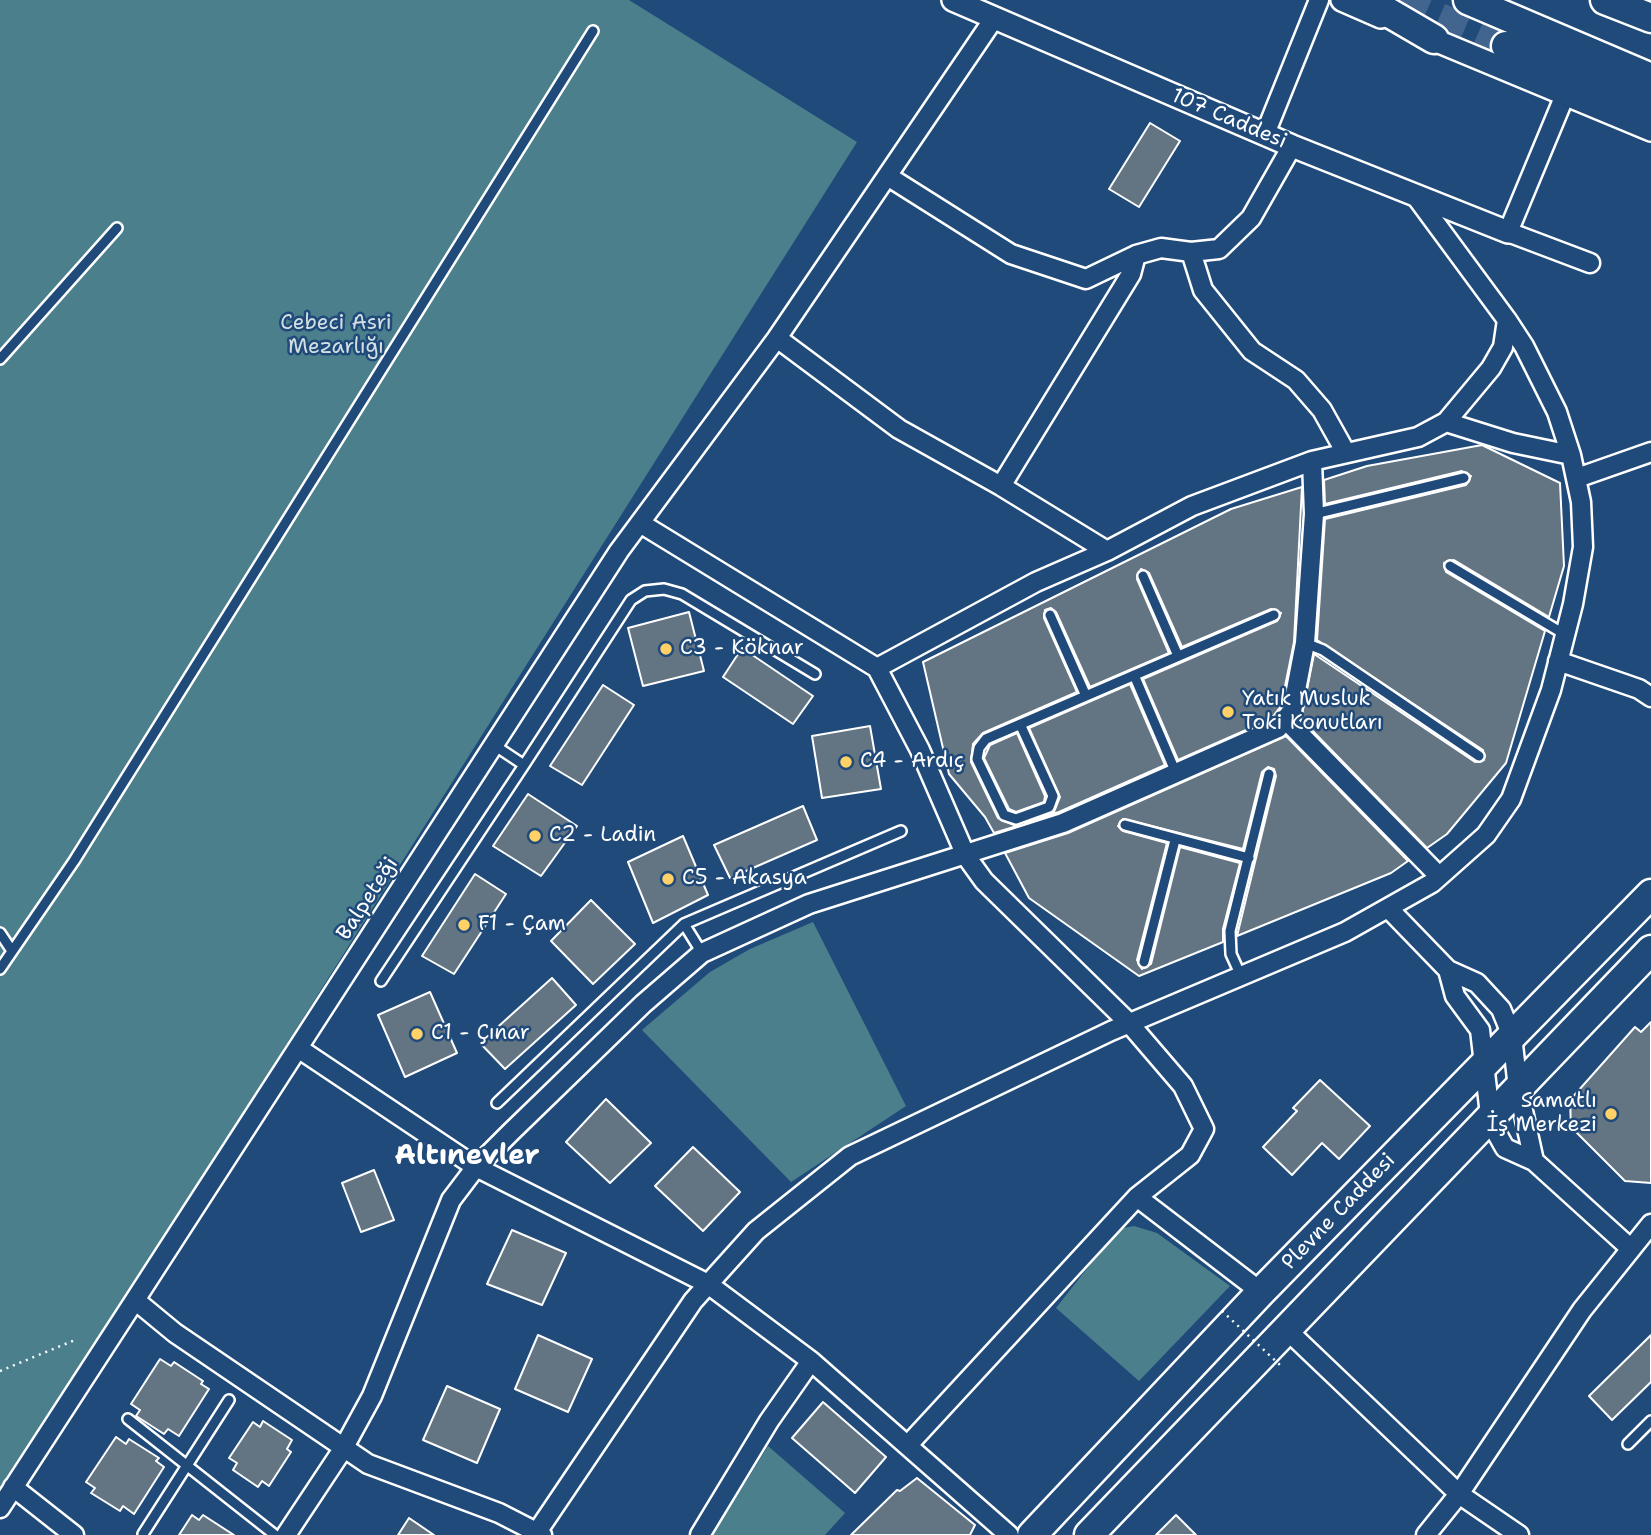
<!DOCTYPE html>
<meta charset="utf-8">
<style>
body{margin:0}
canvas{display:block;background:#1f4a7a}
</style>
<canvas width="1651" height="1535"></canvas>
<script>
const g = document.querySelector('canvas').getContext('2d');
g.lineJoin = 'round';
function paint(path, color) {
  g.fillStyle = color;
  g.fill(path, 'evenodd');
}
function toPath(rows) {
  const path = new Path2D();
  for (const r of rows) {
    path.moveTo(r[0], r[1]);
    for (let i = 2; i < r.length; i += 2) path.lineTo(r[i], r[i + 1]);
  }
  return path;
}
function stroke(path, color, width, dash) {
  g.strokeStyle = color;
  g.lineWidth = width;
  g.lineCap = dash ? 'butt' : 'round';
  g.setLineDash(dash || []);
  g.stroke(path);
}
function label(font, color, halo, rows, align = 'center') {
  g.font = font + ' "Shantell Sans",sans-serif';
  g.lineWidth = 5;
  g.setLineDash([]);
  g.textBaseline = 'middle';
  g.strokeStyle = halo;
  g.fillStyle = color;
  for (const [text, x, y, turn = 0] of rows) {
    g.save();
    g.translate(x, y);
    g.rotate((+turn || 0) * Math.PI / 180);
    g.textAlign = isNaN(turn) ? turn : align;
    if (halo) g.strokeText(text, 0, 0);
    g.fillText(text, 0, 0);
    g.restore();
  }
}
const green = toPath([
 [0,0,629,0,857,142,73,1382,0,1489],
 [813,922,906,1106,791,1182,642,1030,710,972,750,949],
 [1134,1226,1157,1233,1230,1286,1139,1381,1056,1308,1118,1229],
 [768,1446,845,1513,825,1535,713,1535]
]);
const building = toPath([
 [1150,123,1180,141,1139,207,1109,189,1150,123],
 [1482,445,1560,483,1564,566,1549,617,1454,560,1444,563,1446,572,1545,631,1506,763,1447,834,1427,848,1301,719,1314,654,1475,762,1484,760,1483,750,1317,640,1325,519,1466,485,1471,476,1462,471,1325,504,1324,480,1367,466,1482,445],
 [1302,487,1294,642,1281,706,1271,719,1178,760,1143,679,1277,621,1281,613,1271,609,1182,647,1149,573,1141,569,1137,579,1169,653,1090,687,1056,612,1051,608,1045,610,1044,618,1077,692,983,733,973,744,971,762,998,818,1017,826,994,833,985,817,949,774,923,662,1231,509,1302,487],
 [689,612,704,671,643,686,628,628,689,612],
 [742,648,813,696,793,724,723,677,742,648],
 [1130,684,1165,765,1059,812,1025,823,1054,812,1060,797,1029,728,1130,684],
 [603,685,634,705,582,785,550,766,603,685],
 [870,726,881,789,822,798,812,736,870,726],
 [1017,733,1045,796,1044,802,1016,812,1009,809,984,758,990,745,1017,733],
 [1286,736,1408,861,1391,873,1237,936,1276,776,1274,769,1268,767,1262,772,1243,849,1123,819,1118,826,1123,831,1167,843,1137,960,1142,969,1151,964,1180,847,1240,863,1223,929,1223,942,1139,976,1029,898,1005,853,1068,833,1286,736],
 [528,794,577,826,541,876,493,846,528,794],
 [803,806,817,840,730,878,714,845,803,806],
 [683,836,708,895,653,923,628,862,683,836],
 [475,874,506,894,454,974,422,956,475,874],
 [591,900,635,944,593,984,551,941,591,900],
 [552,978,576,1005,505,1069,480,1043,552,978],
 [430,992,457,1053,405,1077,378,1015,430,992],
 [1651,1022,1651,1183,1625,1181,1571,1127,1570,1100,1635,1027,1641,1032,1651,1022],
 [1320,1080,1370,1126,1339,1159,1322,1143,1292,1175,1263,1147,1297,1111,1293,1108,1320,1080],
 [606,1099,651,1143,610,1183,566,1142,606,1099],
 [693,1147,740,1192,703,1231,655,1186,693,1147],
 [374,1170,394,1220,361,1232,342,1183,374,1170],
 [512,1230,566,1253,542,1305,487,1284,512,1230],
 [538,1335,592,1359,568,1412,515,1389,538,1335],
 [1651,1335,1651,1382,1612,1420,1589,1396,1651,1335],
 [160,1359,171,1366,174,1362,203,1381,201,1384,209,1389,179,1436,168,1429,164,1434,136,1416,140,1410,131,1404,160,1359],
 [447,1386,500,1409,477,1463,423,1440,447,1386],
 [823,1402,886,1457,855,1493,792,1438,823,1402],
 [263,1421,292,1440,287,1449,291,1452,269,1486,262,1481,258,1487,233,1470,237,1463,229,1458,253,1422,260,1427,263,1421],
 [116,1437,126,1444,129,1439,159,1458,156,1461,164,1467,134,1514,123,1506,120,1511,91,1493,95,1488,86,1482,116,1437],
 [917,1478,975,1525,970,1535,851,1535,897,1490,900,1491,917,1478],
 [192,1515,199,1520,203,1515,234,1535,179,1535,192,1515],
 [1176,1515,1196,1535,1156,1535,1176,1515],
 [409,1518,434,1535,398,1535,409,1518]
]);
const trunkTunnel = toPath([
 [1401,0,1506,46]
]);
const path = toPath([
 [0,1371,75,1340]
]);
const service = toPath([
 [0,359,117,228],
 [1314,514,1464,478],
 [1450,566,1564,634],
 [1143,576,1178,656],
 [1050,615,1086,696],
 [1305,643,1323,650,1479,756],
 [1134,675,1176,773],
 [1020,724,1053,796,1049,807,1016,819,1004,815,977,759,979,748,986,739,1274,615],
 [524,765,631,600,645,591,664,589,682,594,815,674],
 [1125,825,1249,858],
 [684,924,901,831],
 [0,933,12,951],
 [1144,962,1175,840],
 [0,969,74,861,593,31],
 [1241,976,1231,954,1230,931,1269,774],
 [381,981,524,765,494,745],
 [497,1103,684,924,702,953],
 [128,1419,275,1535],
 [1628,1444,1651,1421],
 [143,1534,229,1400]
]);
const minor = toPath([
 [1565,95,1508,232,1590,263],
 [1265,134,1319,0],
 [889,177,1011,254,1086,279,1136,255,1161,248,1191,252,1219,249,1251,218,1292,146],
 [1191,252,1203,290,1252,351,1296,380,1322,410,1346,453],
 [1507,320,1524,346,1557,412,1571,455],
 [777,338,899,429,1001,486,1107,551],
 [1577,478,1651,452],
 [1001,486,1131,274,1136,255],
 [640,523,877,668,1036,582,1107,551,1192,506,1312,461,1418,437,1446,422,1491,368,1503,347,1507,320,1417,198],
 [1558,661,1639,689,1651,697],
 [877,668,920,750,966,856,984,881,1129,1023,1183,1086,1204,1129,1190,1155,1137,1197,908,1445],
 [1285,719,1439,876],
 [1388,908,1448,970,1477,983,1501,1009,1512,1036,1518,1088,1534,1161],
 [1448,970,1455,996,1480,1030,1491,1123,1505,1148,1534,1161,1630,1248],
 [298,1048,476,1167,708,1284,811,1361,1009,1535],
 [1137,1197,1261,1292],
 [135,1300,619,551,777,338,995,17],
 [1286,1329,1459,1494,1519,1535],
 [13,1487,74,1535],
 [0,1508,135,1300,175,1333,368,1464,499,1513,542,1535],
 [286,1535,343,1449,372,1396,451,1200,476,1167,511,1132,643,1004,702,953,809,904,1063,823,1278,728,1292,711,1305,643,1314,514,1312,461],
 [535,1535,693,1301,756,1231,850,1156,1111,1031,1345,932,1432,883,1486,835,1511,799,1551,690,1573,604,1583,547,1581,502,1571,455,1513,443,1446,422],
 [700,1535,769,1421,811,1361],
 [1426,1535,1459,1494,1582,1310,1651,1224]
]);
const tertiary = toPath([
 [953,0,1292,146,1508,232],
 [1342,0,1381,17],
 [1420,34,1651,130]
]);
const primary = toPath([
 [1032,1535,1261,1292,1651,894],
 [1089,1535,1651,950]
]);
const trunk = toPath([
 [1367,0,1434,39],
 [1468,0,1651,78],
 [1605,0,1651,18],
 [1506,46,1651,106]
]);
const pathBridge = toPath([
 [1222,1311,1280,1365]
]);
const markers = [
 [666,649,7,"#ffd166"],
 [1228,712,7,"#ffd166"],
 [846,762,7,"#ffd166"],
 [535,836,7,"#ffd166"],
 [668,879,7,"#ffd166"],
 [464,925,7,"#ffd166"],
 [417,1034,7,"#ffd166"],
 [1611,1114,7,"#ffd166"]
];
const streetNames = [
 ["107 Caddesi",1229,119,23],
 ["Balpeteği",368,899,-57],
 ["Plevne Caddesi",1339,1212,-46]
];
const parkNames = [
 ["Cebeci Asri",336,324],
 ["Mezarlığı",336,348]
];
const poiNames = [
 ["C3 - Köknar",680,649],
 ["Yatık Musluk",1242,700],
 ["Toki Konutları",1242,724],
 ["C4 - Ardıç",860,762],
 ["C2 - Ladin",549,836],
 ["C5 - Akasya",682,879],
 ["F1 - Çam",478,925],
 ["C1 - Çınar",431,1034],
 ["Samatlı",1597,1102,"right"],
 ["İş Merkezi",1597,1126,"right"]
];
const districtNames = [
 ["Altınevler",467,1157]
];
paint(green, '#4b7f8c');
paint(building, '#637483');
stroke(building, '#fff', 2);
stroke(trunkTunnel, '#41658e', 28, [28, 14]);
stroke(service, '#fff', 14);
stroke(minor, '#fff', 23);
stroke(tertiary, '#fff', 26);
stroke(primary, '#fff', 33);
stroke(trunk, '#fff', 33);
stroke(path, '#fff', 2.5, [2, 5]);
stroke(service, '#1f4a7a', 9);
stroke(minor, '#1f4a7a', 18);
stroke(tertiary, '#1f4a7a', 21);
stroke(primary, '#1f4a7a', 28);
stroke(trunk, '#1f4a7a', 28);
stroke(pathBridge, '#fff', 2.5, [2, 5]);
for (const [x, y, r, color] of markers) {
  const dot = new Path2D();
  dot.arc(x, y, r, 0, 2 * Math.PI);
  g.fillStyle = color;
  g.fill(dot);
  stroke(dot, '#1f4a7a', 2.5);
}
label('21px', '#fff', '#1f4a7a', streetNames);
label('21px', '#d2dfe2', '#1f4a7a', parkNames);
label('21px', '#fff', '#1f4a7a', poiNames, 'left');
label('bold 28px', '#fff', '#1f4a7a', districtNames);
</script>
